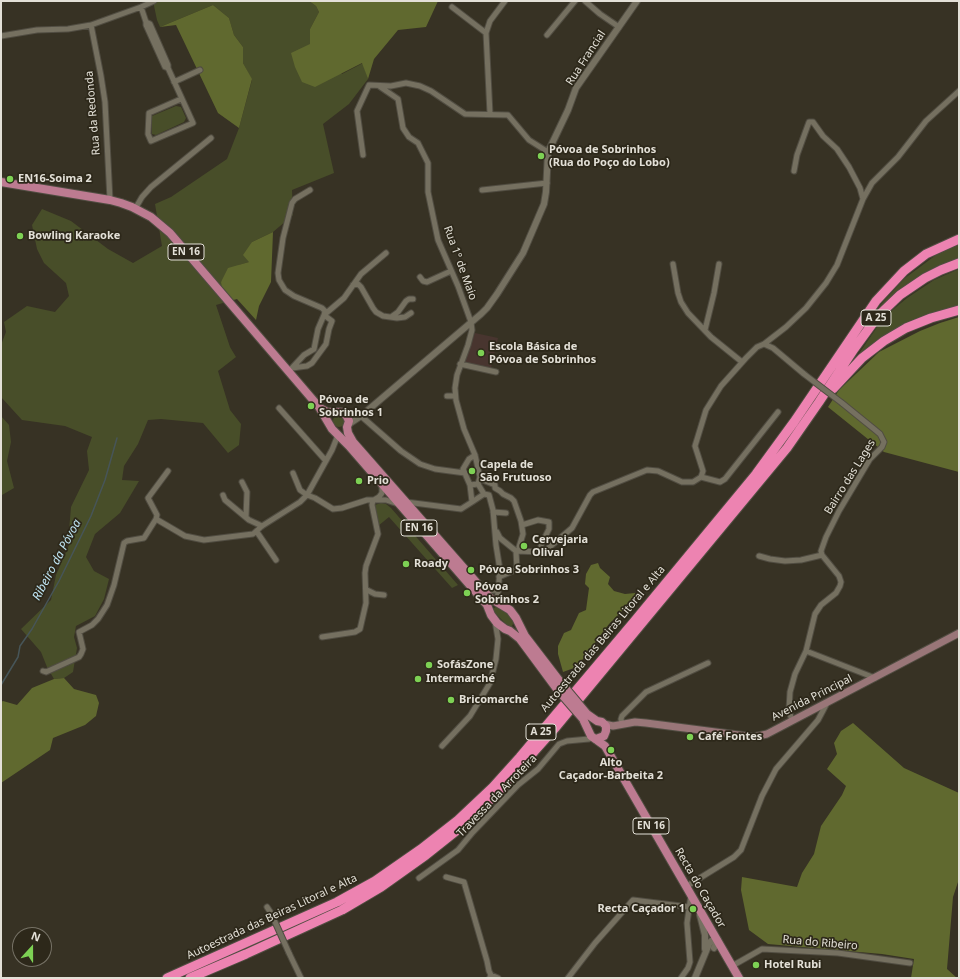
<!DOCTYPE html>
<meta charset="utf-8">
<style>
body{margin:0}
#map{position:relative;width:960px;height:979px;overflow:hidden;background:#373224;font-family:"Noto Sans",sans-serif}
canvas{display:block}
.frame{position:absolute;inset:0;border:2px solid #e3e0d7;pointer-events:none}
.north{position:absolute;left:12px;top:927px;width:40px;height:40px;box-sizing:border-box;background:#2d281a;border:1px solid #767266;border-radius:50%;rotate:21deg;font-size:11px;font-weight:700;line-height:16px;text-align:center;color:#e3e0d7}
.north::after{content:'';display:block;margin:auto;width:14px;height:18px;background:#7dd154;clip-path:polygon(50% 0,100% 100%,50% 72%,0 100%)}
</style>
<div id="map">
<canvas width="960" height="979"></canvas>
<div class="frame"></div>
<div class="north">N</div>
</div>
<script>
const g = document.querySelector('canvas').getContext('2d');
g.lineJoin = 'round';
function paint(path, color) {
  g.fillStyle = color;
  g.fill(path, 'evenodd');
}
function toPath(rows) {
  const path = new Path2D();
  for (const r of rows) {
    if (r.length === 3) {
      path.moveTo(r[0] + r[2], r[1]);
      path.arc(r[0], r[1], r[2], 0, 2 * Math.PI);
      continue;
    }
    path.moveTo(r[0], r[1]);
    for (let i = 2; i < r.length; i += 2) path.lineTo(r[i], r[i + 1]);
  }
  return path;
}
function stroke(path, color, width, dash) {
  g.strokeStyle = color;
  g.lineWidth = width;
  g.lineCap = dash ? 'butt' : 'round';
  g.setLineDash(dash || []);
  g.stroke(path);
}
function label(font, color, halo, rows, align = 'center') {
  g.font = font + ' "Noto Sans",sans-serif';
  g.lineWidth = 3.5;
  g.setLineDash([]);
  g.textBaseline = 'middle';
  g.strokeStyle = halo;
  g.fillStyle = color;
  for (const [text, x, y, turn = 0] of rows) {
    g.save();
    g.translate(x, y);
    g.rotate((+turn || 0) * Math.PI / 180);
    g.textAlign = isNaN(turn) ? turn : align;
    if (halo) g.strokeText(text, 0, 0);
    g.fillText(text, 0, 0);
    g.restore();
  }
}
const education = toPath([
 [475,333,498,338,491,368,464,362]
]);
const green = toPath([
 [153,1,309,1,316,6,319,12,310,29,310,44,342,74,363,63,368,79,349,104,323,124,334,173,292,190,293,215,273,232,252,242,249,262,239,265,221,282,223,303,216,305,230,347,236,357,218,371,230,410,241,424,239,445,228,453,203,423,161,419,148,420,138,444,124,466,122,480,139,481,120,513,95,534,86,557,94,571,109,579,104,599,95,616,76,626,74,637,77,648,73,672,64,678,54,679,47,667,41,652,21,629,51,600,56,575,70,543,69,531,71,507,89,470,87,451,92,437,65,426,22,420,1,397,1,345,6,332,4,322,27,306,55,312,69,296,66,283,44,263,37,249,32,225,42,209,71,221,108,249,133,263,162,246,155,204,171,197,227,159,239,128,252,80,243,63,243,47,234,35,229,18,213,5,160,27,157,20],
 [176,106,181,107,186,118,184,122,156,135,152,134,152,116],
 [959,243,959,260,907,285,869,320,883,302,905,278,936,255],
 [959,269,959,307,938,312,849,368,884,317,907,298,934,280],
 [339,421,6],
 [1,416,9,425,11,442,7,461,14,488,2,495,1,499],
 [381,503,386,504,391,508,458,585,452,588,389,517,378,526,375,505],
 [497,606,507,613,514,622,512,626,508,626,494,612,493,609]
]);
const forest = toPath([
 [309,1,438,1,426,27,398,30,374,59,368,79,362,63,315,87,302,82,295,67,291,53,310,44,310,29,319,12,316,6],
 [213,5,229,18,234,35,243,47,243,63,252,79,239,128,218,113,176,25,160,27],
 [273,232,271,282,259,306,256,320,237,299,223,303,221,282,228,268,249,262,243,255,252,242],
 [959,317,959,472,884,452,828,407,839,390,879,352,920,331,940,323],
 [598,563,600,568,610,577,608,584,614,591,625,594,635,593,636,597,609,624,583,659,574,668,563,672,558,654,558,646,564,633,571,630,579,613,586,610,589,588,585,584,586,574,591,565],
 [64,678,74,689,96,695,99,703,96,716,85,725,53,738,50,750,1,783,1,702,3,701,17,705,32,688,54,679],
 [853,723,904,768,959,793,959,879,953,897,947,969,957,978,911,978,914,959,882,954,768,944,749,930,741,890,742,877,797,887,802,873,814,854,821,826,842,795,846,786,827,769,837,754,834,743,841,731]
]);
const stream = toPath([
 [1,685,18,657,20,646,32,629,59,581,91,516,105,480,117,438]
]);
const minor = toPath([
 [585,1,600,14,619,27],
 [141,7,146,22,146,25,165,67,168,68],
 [452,7,486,33],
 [146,22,150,24,168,65,168,68,193,123,151,141,148,134,149,113,181,99],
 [91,25,101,76,105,102,110,200],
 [547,35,575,1],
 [1,36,37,30,68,29,91,25,141,7,154,1],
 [174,82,200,70],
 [379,86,398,99,403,128,409,137,418,143,428,163,428,192,438,240,458,286,471,322,472,330,468,345,457,375,455,388,456,400,464,429,475,455,480,477,478,484],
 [490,114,486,33,490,21,505,1],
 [363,155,357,111,369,85,391,86,406,83,420,86,431,91,465,114,508,115,529,140,548,152],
 [794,171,797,155,809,122,813,122,823,136,837,149,849,167,860,188,863,199],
 [482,190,547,183],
 [135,209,142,197,151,187,211,138],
 [673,264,678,293,681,302,688,313,711,337,742,362],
 [420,277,423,281,427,282,451,271],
 [353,285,358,284,361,287,373,308,376,312,383,316,397,318,405,317,411,313],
 [391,317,398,312,406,301,409,299,413,299],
 [705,330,714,293,719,264],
 [764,344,786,327,806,308,826,283,837,265,863,199,872,183,898,157,926,121,959,91],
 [460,364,496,372],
 [292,368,307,366,312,363,326,344,329,329,332,321,324,315,325,311,322,308,294,296,285,290,279,280,278,273,283,238,292,203,295,199,310,190],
 [291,369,304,355,314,349,318,329,324,315,344,298,361,274,386,253],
 [447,396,455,396],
 [279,408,326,461],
 [361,416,401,451,420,464,435,469,465,473],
 [475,455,469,459,463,469,470,485,478,484,484,494],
 [293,473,300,490,307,495,315,498,333,509,342,508,367,500,386,500,398,504],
 [480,477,483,480,495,485,495,488,500,491,503,494,511,498,514,501,521,521,523,534,519,547,520,551],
 [701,477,703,471,695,446,706,410,721,386,746,358,757,347,764,344,773,348,804,374],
 [701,477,720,482,725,479,778,412],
 [242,482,247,492,246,517],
 [470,485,472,502,484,494],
 [484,494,489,495,493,510,496,545,500,570,497,603],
 [223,495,225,500,249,520,262,526],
 [374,500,379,497,382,493,382,485],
 [406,502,461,509,472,502],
 [493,512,506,513],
 [156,519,185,536,204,540,253,534,262,526,300,502,307,495,332,450,338,435],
 [522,525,538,520,549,522,549,529,541,545,541,552],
 [257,532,276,560],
 [497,532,500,538,516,551],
 [516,551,541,552,546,550,572,528,590,495,593,492,647,470,658,471,682,482,693,482,701,477],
 [822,555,821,551,826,537,839,511,870,459,882,447,884,442,880,434,874,429,842,403],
 [759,556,770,559,785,561,801,560,822,555,839,576,841,582,840,586,836,593,821,605,815,614,806,651,795,674,790,692,789,710,792,721],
 [499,577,517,569,516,551],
 [367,590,375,594,384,595],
 [484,591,498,590],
 [322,637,355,632,360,629,366,603,365,573,366,566,378,534,372,505,373,500],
 [806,651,875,678],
 [43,671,46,672,79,657,81,654,83,649,79,632,92,625,98,619,107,605,114,585,124,543,127,541,144,538,156,519,157,515,148,498,168,471],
 [622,724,621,719,622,716,646,692,708,663],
 [442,746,470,716,490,683,496,659,498,639,495,621],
 [446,877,464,882,487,961,489,971,491,975],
 [419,878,458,850,473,832,518,785,538,769,559,744,567,741,589,739,591,736],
 [687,886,734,857,741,850,762,796,776,769,818,720,827,703],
 [267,907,271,913],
 [289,953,301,978],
 [732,966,762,949,838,953,910,963],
 [490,977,491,975,498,978],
 [568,978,595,943,633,900,689,907],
 [681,978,688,968,690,962,687,923,691,895]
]);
const tertiary = toPath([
 [349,424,361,416,481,314,487,308,497,294,523,253,544,204,546,192,548,152,568,110,576,88,637,1],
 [700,915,705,935,705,949],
 [695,978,709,944,711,941,718,940,714,948]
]);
const secondary = toPath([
 [604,724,613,726,635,722,646,723,754,737,767,734,959,633]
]);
const primary = toPath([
 [1,182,110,200,121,203,132,207,151,217,170,233,319,407,332,429,349,446,487,605,491,615,497,623,505,629,510,631,520,639,557,689],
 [320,408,327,412,341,412,346,415,349,421,347,427,348,433,353,442,490,598,510,610,516,618,525,636,561,683],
 [587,714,597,721,602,722,606,726,606,731,604,736,596,739],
 [583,719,591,736,605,746,739,978]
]);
const motorway = toPath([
 [833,389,862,358,884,341,906,328,931,318,959,310],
 [167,978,337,902,375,881,421,849,458,820,493,787,520,757,633,623,756,474,794,422,876,301,904,271,926,254,959,239],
 [190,978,246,954,342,910,381,887,426,855,465,824,498,792,556,727,787,448,819,402,854,349,878,316,900,295,925,278,941,270,959,263]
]);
const minorBridge = toPath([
 [804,374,842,403],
 [271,913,289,953]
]);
const primaryBridge = toPath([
 [561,683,587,714],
 [557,689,583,719]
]);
const markers = [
 [541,156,4,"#7dd154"],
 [10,179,4,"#7dd154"],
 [20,236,4,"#7dd154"],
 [481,353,4,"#7dd154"],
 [311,406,4,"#7dd154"],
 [472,471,4,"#7dd154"],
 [359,481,4,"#7dd154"],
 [524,546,4,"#7dd154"],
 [406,564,4,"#7dd154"],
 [471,570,4,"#7dd154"],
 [467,593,4,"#7dd154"],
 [429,665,4,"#7dd154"],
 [418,679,4,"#7dd154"],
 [451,700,4,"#7dd154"],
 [690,737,4,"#7dd154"],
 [611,750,4,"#7dd154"],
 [693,909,4,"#7dd154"],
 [756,965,4,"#7dd154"]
];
const shields = [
 [186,252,36],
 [876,318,30],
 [419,528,36],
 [541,732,30],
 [651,826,36]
];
const shieldNames = [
 ["EN 16",186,252],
 ["A 25",876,318],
 ["EN 16",419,528],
 ["A 25",541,732],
 ["EN 16",651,826]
];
const streetNames = [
 ["Rua Francial",586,58,-57],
 ["Rua da Redonda",93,113,-95],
 ["Rua 1° de Maio",460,263,70],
 ["Bairro das Lages",850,477,-58],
 ["Autoestrada das Beiras Litoral e Alta",603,639,-50],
 ["Avenida Principal",812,698,-27],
 ["Travessa da Arroteira",497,796,-46],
 ["Recta do Caçador",700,888,60],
 ["Autoestrada das Beiras Litoral e Alta",272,917,-25],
 ["Rua do Ribeiro",820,943,5]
];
const poiNames = [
 ["Póvoa de Sobrinhos",549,150],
 ["(Rua do Poço do Lobo)",549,163],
 ["EN16-Soima 2",18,179],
 ["Bowling Karaoke",28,236],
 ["Escola Básica de",489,347],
 ["Póvoa de Sobrinhos",489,360],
 ["Póvoa de",319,400],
 ["Sobrinhos 1",319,413],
 ["Capela de",480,465],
 ["São Frutuoso",480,478],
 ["Prio",367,481],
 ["Cervejaria",532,540],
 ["Olival",532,553],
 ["Roady",414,564],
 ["Póvoa Sobrinhos 3",479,570],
 ["Póvoa",475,587],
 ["Sobrinhos 2",475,600],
 ["SofásZone",437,665],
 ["Intermarché",426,679],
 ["Bricomarché",459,700],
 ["Café Fontes",698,737],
 ["Alto",611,763,"center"],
 ["Caçador-Barbeita 2",611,776,"center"],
 ["Recta Caçador 1",685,909,"right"],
 ["Hotel Rubi",764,965]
];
const waterNames = [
 ["Ribeiro da Póvoa",57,560,-62]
];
paint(education, '#48352f');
paint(green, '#484e29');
paint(forest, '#60692f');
stroke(stream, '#475558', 1.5);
stroke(minor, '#514d42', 7);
stroke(tertiary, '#514d42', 8);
stroke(secondary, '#514d42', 9);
stroke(primary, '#514d42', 10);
stroke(motorway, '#514d42', 11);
stroke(minor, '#757060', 5);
stroke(tertiary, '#757060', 6);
stroke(secondary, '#997678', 7);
stroke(primary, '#bd7b91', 8);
stroke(motorway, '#ed83b1', 9);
stroke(minorBridge, '#514d42', 7, []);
stroke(primaryBridge, '#514d42', 10, []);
stroke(minorBridge, '#757060', 5);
stroke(primaryBridge, '#bd7b91', 8);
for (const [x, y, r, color] of markers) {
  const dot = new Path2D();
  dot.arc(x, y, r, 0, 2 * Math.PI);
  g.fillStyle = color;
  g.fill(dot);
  stroke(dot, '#2d281a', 1.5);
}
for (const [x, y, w] of shields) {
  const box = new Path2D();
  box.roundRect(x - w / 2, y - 8, w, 16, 3);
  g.fillStyle = '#2d281a';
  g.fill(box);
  stroke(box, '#e3e0d7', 1);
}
label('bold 10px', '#e3e0d7', null, shieldNames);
label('11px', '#e3e0d7', '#2d281a', streetNames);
label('bold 11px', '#e3e0d7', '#2d281a', poiNames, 'left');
label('italic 12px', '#bfe5f4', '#2d281a', waterNames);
</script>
